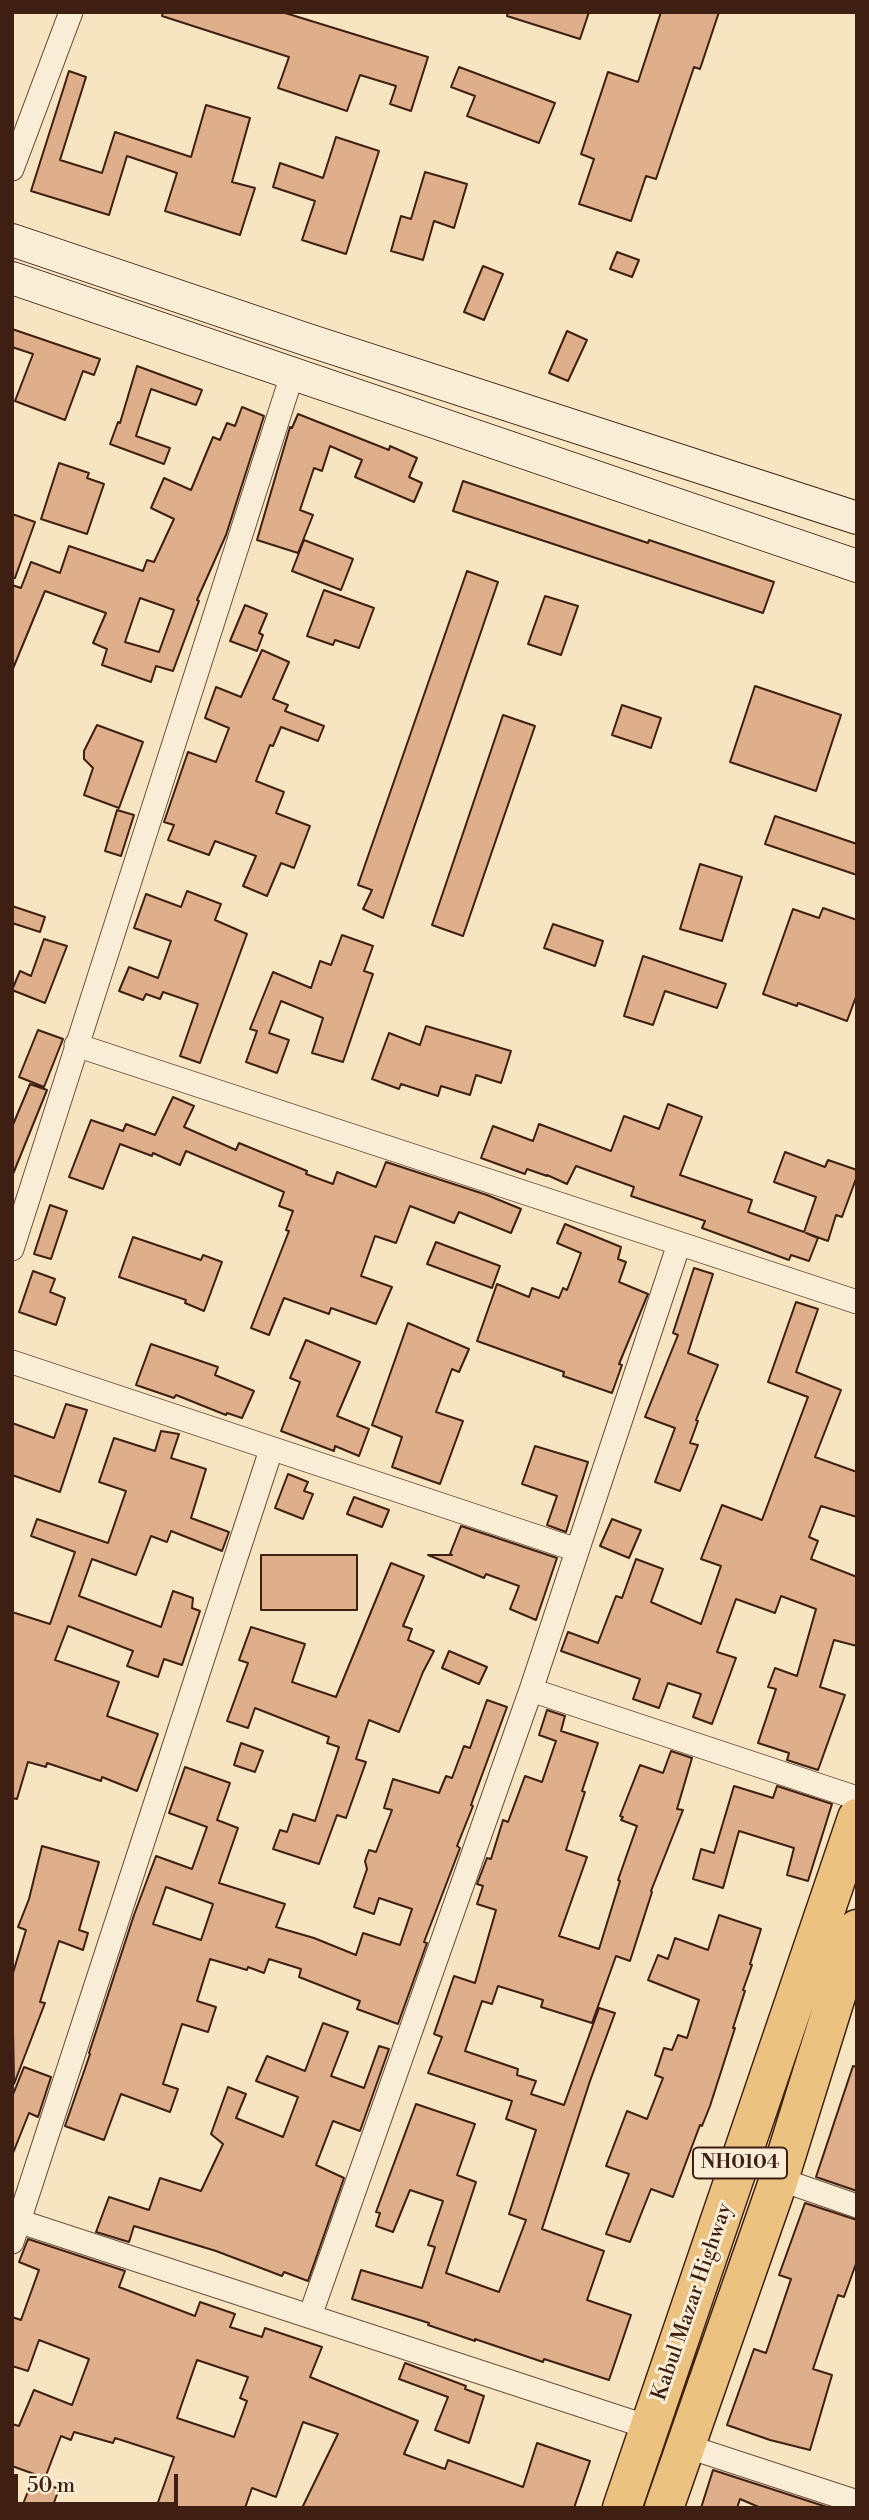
<!DOCTYPE html>
<style>
body{margin:0}
#map{position:relative;width:869px;height:2520px;overflow:hidden;background:#f7e4c0;font-family:"Libre Bodoni",serif}
canvas{display:block}
.frame{position:absolute;inset:0;border:14px solid #3e1f11;pointer-events:none}
.scale{position:absolute;left:14px;top:2474px;width:164px;height:32px;box-sizing:border-box;border:4px solid #3e1f11;border-top:0;padding-left:9px;font-size:21px;line-height:24px;white-space:nowrap;color:#3e1f11;-webkit-text-stroke:5px #faedd6;paint-order:stroke}
</style>
<div id="map">
<canvas width="869" height="2520"></canvas>
<div class="frame"></div>
<div class="scale">50 m</div>
</div>
<script>
const g = document.querySelector('canvas').getContext('2d');
g.lineJoin = 'round';
function paint(path, color) {
  g.fillStyle = color;
  g.fill(path, 'evenodd');
}
function toPath(rows) {
  const path = new Path2D();
  for (const r of rows) {
    path.moveTo(r[0], r[1]);
    for (let i = 2; i < r.length; i += 2) path.lineTo(r[i], r[i + 1]);
  }
  return path;
}
function stroke(path, color, width, dash) {
  g.strokeStyle = color;
  g.lineWidth = width;
  g.lineCap = dash ? 'butt' : 'round';
  g.setLineDash(dash || []);
  g.stroke(path);
}
function label(font, color, halo, rows, align = 'center') {
  g.font = font + ' "Libre Bodoni",serif';
  g.lineWidth = 6;
  g.setLineDash([]);
  g.textBaseline = 'middle';
  g.strokeStyle = halo;
  g.fillStyle = color;
  for (const [text, x, y, turn = 0] of rows) {
    g.save();
    g.translate(x, y);
    g.rotate((+turn || 0) * Math.PI / 180);
    g.textAlign = isNaN(turn) ? turn : align;
    if (halo) g.strokeText(text, 0, 0);
    g.fillText(text, 0, 0);
    g.restore();
  }
}
const building = toPath([
 [163,12,282,12,428,57,411,111,390,104,396,86,360,75,347,111,278,88,289,57,162,16,163,12],
 [508,12,589,12,580,39,507,16,508,12],
 [661,12,719,12,700,69,694,67,656,179,646,176,631,221,579,204,594,159,581,154,608,72,638,82,661,12],
 [459,67,555,103,539,143,467,116,475,96,451,87,459,67],
 [69,71,86,77,60,160,102,173,115,132,191,157,206,105,250,118,232,182,255,188,240,235,165,211,177,173,127,156,109,215,31,191,69,71],
 [336,137,379,151,346,254,302,240,315,201,273,187,280,163,323,178,336,137],
 [425,172,467,184,454,228,434,221,423,260,391,251,401,216,411,219,425,172],
 [617,252,639,260,632,277,610,269,617,252],
 [483,266,503,274,484,320,464,312,483,266],
 [12,329,100,359,94,375,83,371,65,420,15,401,33,354,12,347,12,329],
 [567,331,587,340,568,381,549,373,567,331],
 [137,366,202,390,196,405,151,389,136,436,170,448,164,464,110,444,118,422,120,423,137,366],
 [242,407,264,416,226,535,197,600,199,601,173,671,156,666,151,682,102,665,107,649,93,643,106,613,45,591,12,671,12,585,21,588,31,562,60,573,69,546,143,571,147,560,154,562,174,519,151,508,164,478,191,490,213,437,220,440,227,423,235,426,242,407],
 [140,598,174,610,159,652,125,642,140,598],
 [298,414,389,450,390,446,417,458,409,477,422,483,414,502,355,477,362,460,330,446,322,471,314,468,300,510,313,515,298,553,257,540,290,427,292,428,298,414],
 [59,463,89,473,87,478,104,484,87,534,41,519,59,463],
 [463,481,648,543,649,540,774,582,763,613,453,511,463,481],
 [12,514,35,522,15,578,12,578,12,514],
 [304,540,353,559,341,590,292,571,304,540],
 [467,571,498,582,383,918,363,909,372,890,358,885,467,571],
 [324,590,374,608,359,648,335,640,333,645,307,636,324,590],
 [545,596,578,606,561,655,528,644,545,596],
 [245,605,267,614,259,633,263,635,257,651,230,641,245,605],
 [262,650,289,662,273,699,288,705,285,711,324,726,318,741,281,727,273,746,270,745,256,781,284,792,276,813,310,826,294,868,281,863,267,896,243,886,256,856,215,841,209,855,168,840,174,825,164,822,188,752,216,762,229,728,205,718,216,687,241,697,262,650],
 [755,686,841,715,816,791,730,762,755,686],
 [622,705,661,718,651,748,612,735,622,705],
 [503,715,535,726,463,936,432,925,503,715],
 [97,725,143,742,119,808,84,795,93,768,84,759,84,751,97,725],
 [117,810,134,815,121,856,105,851,117,810],
 [775,816,857,844,857,875,765,844,775,816],
 [700,864,742,877,722,941,680,929,700,864],
 [187,891,221,904,215,920,247,934,200,1063,180,1056,198,1004,163,992,160,999,146,994,143,1000,119,991,129,967,158,978,171,941,134,928,146,894,181,907,187,891],
 [12,906,45,917,40,932,12,923,12,906],
 [823,908,857,920,857,994,847,1021,798,1003,797,1006,763,994,793,909,819,918,823,908],
 [553,924,603,941,595,966,544,948,553,924],
 [342,935,373,946,364,971,373,974,343,1062,312,1053,323,1018,281,1001,269,1033,289,1040,277,1073,246,1062,257,1031,250,1029,273,972,311,988,320,961,331,965,342,935],
 [44,939,67,946,45,1003,12,990,20,971,31,976,44,939],
 [643,956,726,984,717,1008,665,991,653,1025,624,1016,643,956],
 [426,1026,511,1051,501,1083,476,1075,470,1095,441,1086,438,1096,401,1084,399,1089,372,1079,389,1033,420,1045,426,1026],
 [38,1030,63,1039,44,1087,19,1077,38,1030],
 [30,1084,47,1090,13,1174,12,1127,30,1084],
 [173,1097,194,1106,184,1127,236,1150,239,1143,307,1171,306,1174,333,1184,337,1172,376,1187,386,1162,487,1195,521,1209,511,1233,459,1212,454,1223,410,1206,396,1243,375,1236,361,1276,392,1287,376,1324,331,1308,329,1314,284,1298,269,1335,251,1328,289,1231,286,1230,293,1211,279,1206,284,1192,186,1151,180,1165,153,1153,152,1156,120,1144,103,1189,69,1177,91,1120,123,1131,126,1124,155,1135,173,1097],
 [668,1104,702,1117,680,1175,752,1200,748,1212,804,1232,816,1197,774,1182,785,1152,825,1167,828,1160,857,1170,857,1176,842,1217,836,1215,828,1241,806,1233,818,1238,809,1261,791,1255,789,1260,702,1228,705,1221,631,1196,634,1187,576,1166,567,1184,547,1175,547,1176,527,1169,525,1174,481,1158,493,1126,533,1141,539,1124,611,1151,624,1116,659,1129,668,1104],
 [50,1205,67,1211,51,1259,34,1254,50,1205],
 [565,1224,621,1247,618,1259,626,1262,619,1282,648,1294,619,1364,622,1365,612,1393,563,1376,564,1372,477,1341,497,1284,529,1297,532,1288,559,1298,563,1288,567,1290,581,1253,557,1243,565,1224],
 [133,1237,201,1260,203,1255,222,1262,204,1311,185,1303,186,1300,119,1277,133,1237],
 [436,1242,500,1266,492,1288,427,1264,436,1242],
 [694,1268,713,1274,688,1353,718,1365,696,1420,698,1421,690,1443,698,1445,680,1491,655,1482,675,1428,645,1417,678,1335,673,1333,694,1268],
 [33,1271,55,1279,50,1292,65,1298,56,1325,19,1312,33,1271],
 [796,1302,818,1309,796,1372,841,1390,815,1457,857,1472,857,1517,821,1506,809,1537,818,1541,811,1559,857,1577,857,1646,834,1640,820,1687,845,1695,818,1770,787,1760,789,1753,758,1743,776,1689,768,1687,775,1668,797,1676,816,1609,781,1596,775,1613,736,1599,717,1652,736,1658,712,1724,693,1717,701,1694,668,1683,659,1708,633,1699,640,1679,561,1651,568,1632,598,1643,616,1596,622,1598,636,1559,663,1569,651,1602,701,1624,721,1566,701,1559,722,1505,762,1520,808,1397,768,1382,796,1302],
 [408,1323,469,1349,459,1372,452,1369,436,1412,463,1421,440,1484,392,1467,402,1437,372,1425,408,1323],
 [306,1340,360,1362,337,1416,369,1429,359,1456,335,1446,334,1451,281,1431,300,1382,290,1378,306,1340],
 [151,1344,218,1367,215,1375,254,1391,242,1418,227,1413,226,1415,176,1395,174,1398,136,1385,151,1344],
 [66,1404,87,1410,60,1492,12,1475,12,1423,54,1438,66,1404],
 [161,1431,179,1434,171,1458,206,1469,191,1518,229,1532,222,1551,171,1531,167,1542,151,1536,136,1575,92,1559,79,1596,161,1627,173,1591,193,1598,192,1608,200,1611,182,1665,164,1659,158,1677,127,1666,133,1651,68,1626,55,1660,119,1682,107,1716,158,1734,137,1791,102,1777,101,1781,47,1763,46,1767,28,1762,17,1799,12,1798,12,1612,50,1624,75,1552,31,1536,37,1519,108,1543,126,1491,99,1482,114,1438,155,1451,161,1431],
 [535,1446,588,1462,566,1532,547,1525,557,1496,522,1484,535,1446],
 [288,1474,308,1482,304,1491,313,1494,303,1519,275,1508,288,1474],
 [354,1497,389,1510,382,1527,347,1514,354,1497],
 [612,1519,641,1530,629,1558,600,1546,612,1519],
 [461,1526,557,1558,536,1620,510,1609,519,1586,486,1574,484,1578,428,1555,452,1555,450,1554,461,1526],
 [261,1555,357,1555,357,1610,261,1610,261,1555],
 [391,1563,424,1576,403,1626,412,1629,408,1640,434,1651,423,1672,399,1732,369,1720,356,1759,366,1762,346,1818,337,1815,319,1864,273,1849,280,1830,287,1832,293,1814,315,1821,339,1747,327,1743,329,1737,255,1708,248,1728,227,1721,248,1663,239,1660,251,1627,305,1644,292,1682,336,1697,391,1563],
 [449,1651,487,1667,479,1684,442,1668,449,1651],
 [487,1700,507,1707,471,1805,473,1806,457,1846,460,1848,424,1942,427,1943,398,2024,357,2009,360,2001,299,1977,301,1969,269,1959,264,1973,248,1967,247,1970,210,1959,197,2001,216,2007,208,2032,182,2024,163,2084,178,2089,170,2112,121,2094,104,2140,65,2126,90,2054,89,2053,134,1915,156,1856,192,1869,207,1827,169,1813,185,1767,230,1783,217,1820,238,1828,219,1883,285,1904,276,1927,314,1938,356,1955,363,1933,400,1945,412,1909,379,1898,374,1914,354,1907,367,1869,365,1861,369,1850,376,1852,392,1810,384,1808,393,1779,439,1793,446,1776,452,1778,464,1746,470,1748,487,1700],
 [166,1887,213,1904,201,1940,153,1924,166,1887],
 [547,1710,565,1716,561,1731,598,1743,582,1791,585,1792,566,1850,587,1857,559,1936,599,1949,620,1881,618,1880,637,1826,621,1820,623,1817,620,1816,640,1765,663,1773,671,1751,692,1758,677,1809,683,1810,651,1891,652,1892,630,1961,616,1956,592,2023,541,2007,543,2000,498,1986,492,2004,482,2001,465,2051,518,2069,517,2075,536,2081,531,2094,564,2105,599,2008,615,2013,590,2081,542,2229,604,2251,587,2300,631,2315,609,2380,544,2359,543,2362,475,2339,475,2341,428,2325,429,2323,352,2299,361,2270,422,2288,435,2247,428,2245,443,2201,410,2190,393,2232,376,2226,380,2213,376,2212,416,2104,475,2124,457,2175,476,2182,446,2273,499,2292,526,2220,509,2214,536,2130,506,2119,512,2101,428,2073,442,2037,434,2034,454,1976,475,1983,496,1910,477,1904,483,1886,477,1884,487,1858,491,1859,503,1820,508,1822,525,1776,542,1782,556,1741,539,1735,547,1710],
 [241,1743,263,1751,255,1772,234,1765,241,1743],
 [734,1786,773,1798,777,1786,832,1804,808,1881,787,1875,794,1848,739,1831,723,1888,693,1879,701,1849,714,1853,734,1786],
 [42,1846,99,1862,79,1930,88,1933,83,1950,59,1941,40,2002,45,2003,14,2084,12,1976,26,1930,18,1927,29,1899,42,1846],
 [719,1915,761,1929,750,1964,752,1965,743,1990,745,1991,733,2028,735,2028,710,2106,702,2126,700,2125,673,2197,651,2189,630,2242,606,2234,629,2174,606,2166,627,2111,647,2119,663,2078,655,2075,664,2048,672,2050,678,2035,687,2038,699,2000,648,1980,658,1955,668,1959,675,1938,708,1950,719,1915],
 [323,2023,348,2032,331,2076,364,2088,379,2046,389,2049,360,2131,333,2121,316,2165,344,2178,308,2281,284,2272,282,2276,216,2251,134,2226,129,2242,96,2232,109,2197,149,2210,160,2178,201,2191,223,2144,211,2134,228,2087,246,2094,236,2118,283,2137,298,2097,256,2081,267,2056,305,2071,323,2023],
 [853,2066,857,2067,857,2191,816,2177,853,2066],
 [24,2067,51,2077,38,2117,29,2113,13,2153,12,2097,24,2067],
 [805,2203,857,2220,857,2261,844,2297,838,2295,813,2369,832,2375,810,2450,770,2440,727,2425,754,2349,766,2353,791,2279,779,2275,805,2203],
 [28,2239,125,2271,119,2287,195,2316,200,2302,235,2314,230,2327,262,2337,265,2328,322,2347,310,2377,418,2421,404,2454,445,2469,448,2460,523,2487,537,2443,590,2461,574,2508,302,2508,338,2434,303,2422,276,2497,252,2488,245,2508,156,2508,174,2457,115,2438,113,2443,74,2432,71,2440,61,2436,45,2478,12,2466,12,2424,19,2426,34,2390,72,2405,89,2359,39,2340,28,2371,12,2366,12,2317,21,2320,39,2270,19,2262,28,2239],
 [197,2360,248,2377,240,2398,247,2401,234,2437,177,2418,197,2360],
 [405,2363,466,2386,465,2389,484,2396,469,2443,435,2430,448,2397,399,2379,405,2363],
 [713,2470,830,2508,761,2508,740,2499,737,2508,701,2508,713,2470],
 [33,2479,59,2489,52,2508,32,2508,23,2504,33,2479]
]);
const street = toPath([
 [12,169,71,12],
 [76,1045,857,1302],
 [12,1249,292,375],
 [12,1362,577,1550],
 [531,1690,857,1798],
 [779,2179,857,2206],
 [12,2219,651,2428],
 [12,2242,271,1450],
 [310,2316,531,1690,679,1244],
 [686,2446,857,2502]
]);
const secondary = toPath([
 [12,240,308,340,857,518],
 [12,278,857,566]
]);
const highway = toPath([
 [622,2508,857,1818],
 [664,2508,779,2179,857,1929]
]);
const shields = [
 [740,2163,94]
];
const shieldNames = [
 ["NH0104",740,2163]
];
const streetNames = [
 ["Kabul Mazar Highway",693,2302,-71]
];
paint(building, '#dfae8a');
stroke(building, '#3e1f11', 2);
stroke(street, '#6c503d', 25);
stroke(secondary, '#3e1f11', 34);
stroke(highway, '#3e1f11', 41);
stroke(street, '#faedd6', 23);
stroke(secondary, '#faedd6', 32);
stroke(highway, '#ecc280', 38);
for (const [x, y, w] of shields) {
  const box = new Path2D();
  box.roundRect(x - w / 2, y - 15.5, w, 31, 5);
  g.fillStyle = '#faedd6';
  g.fill(box);
  stroke(box, '#3e1f11', 2);
}
label('bold 19px', '#3e1f11', null, shieldNames);
label('21px', '#3e1f11', '#faedd6', streetNames);
</script>
